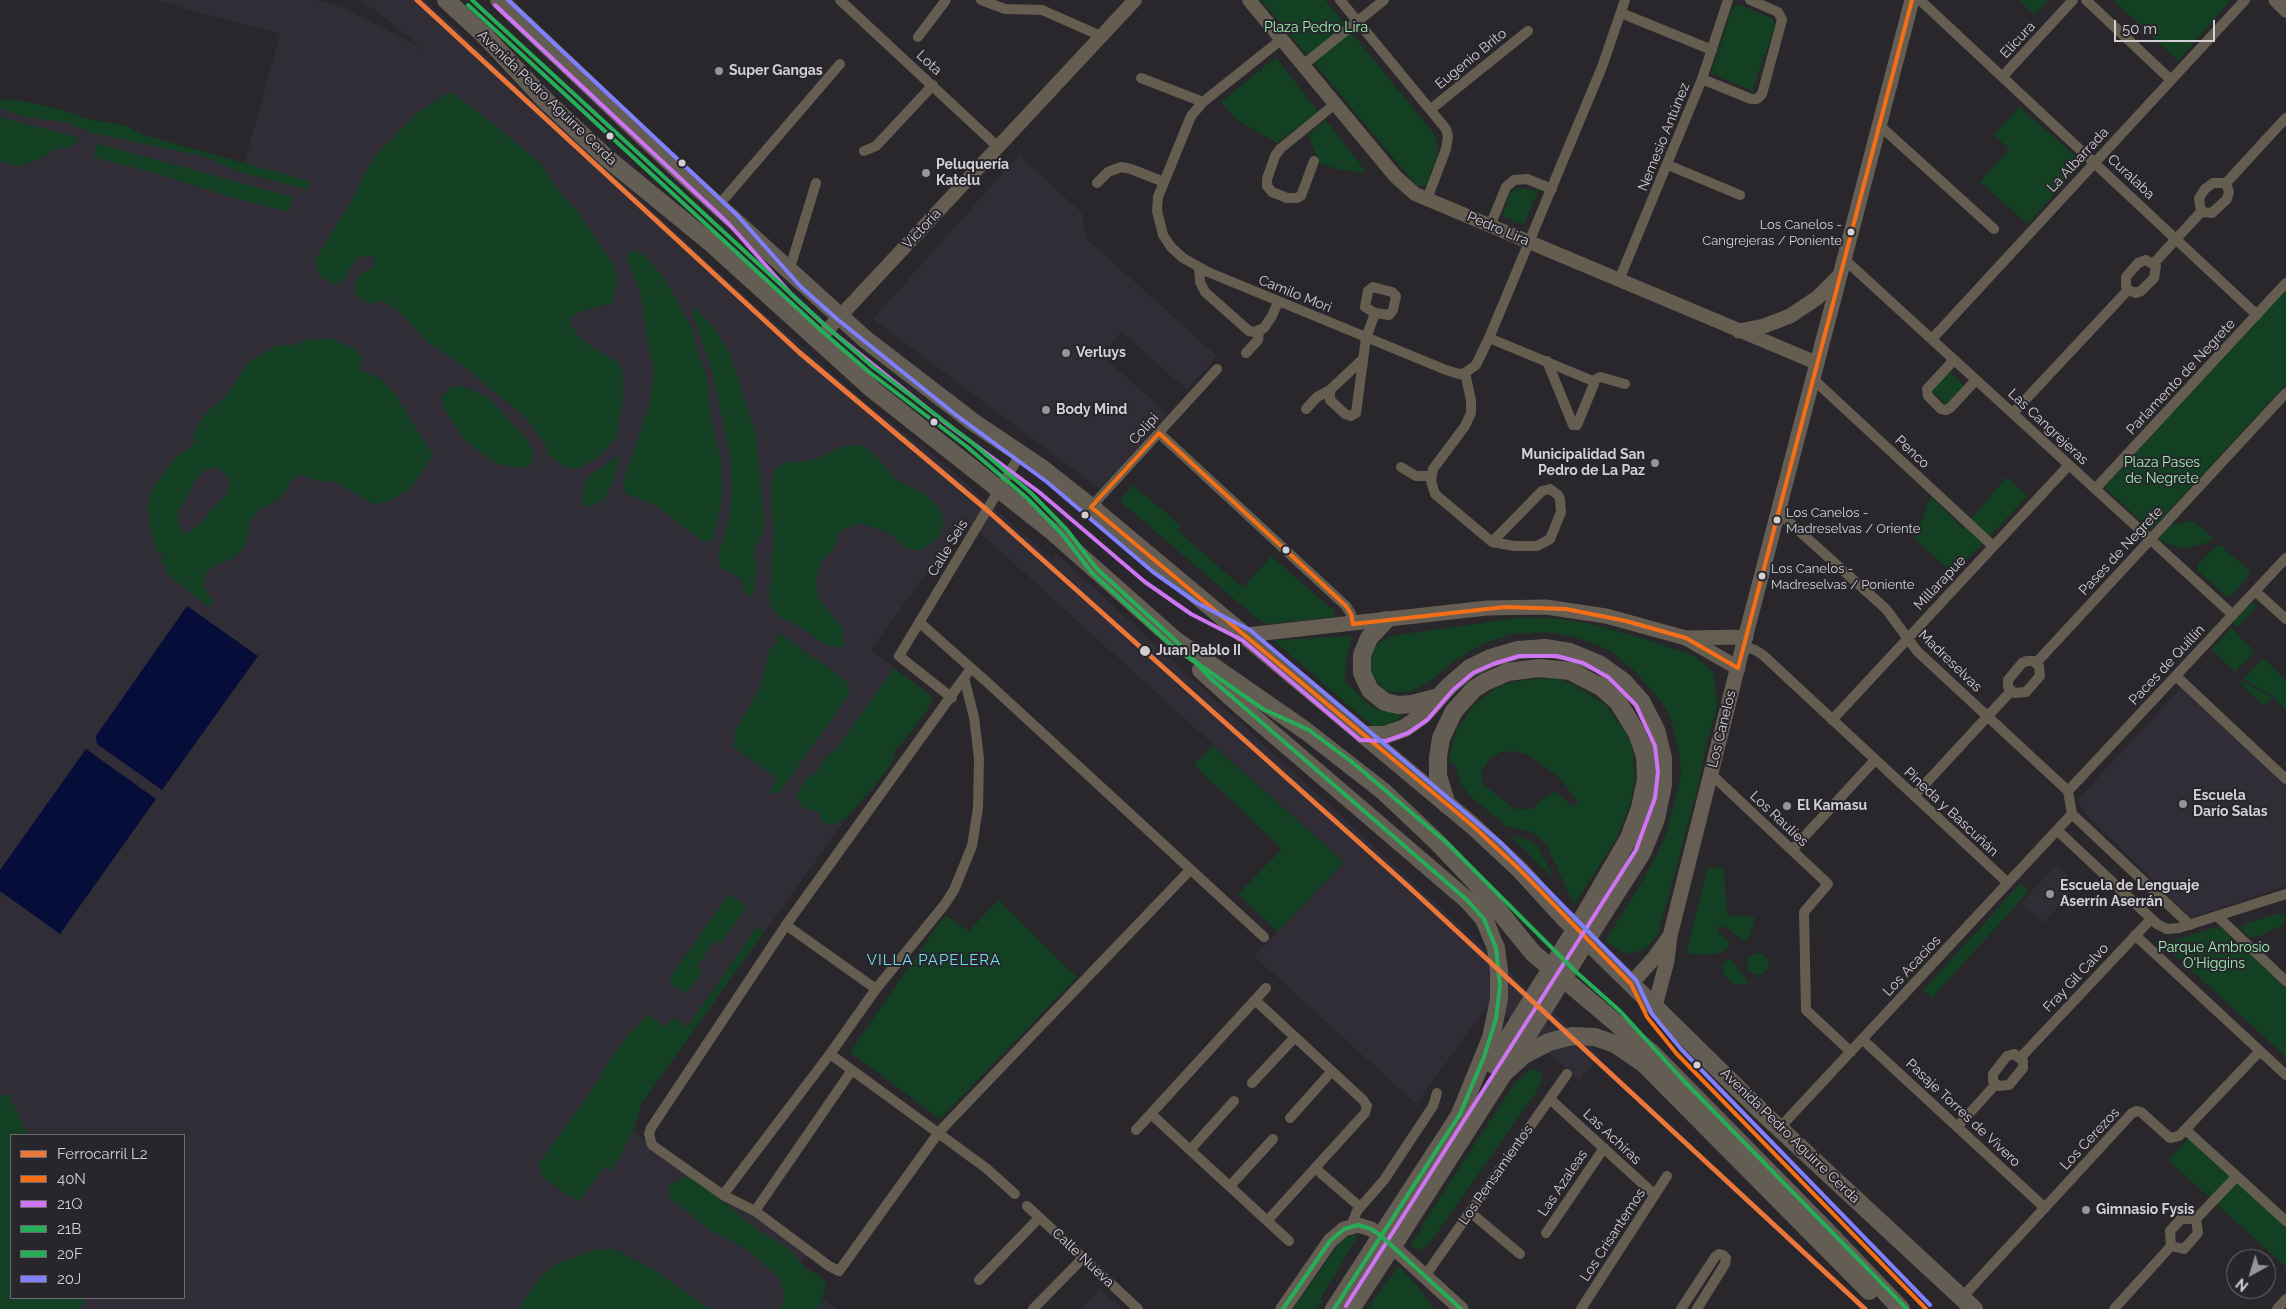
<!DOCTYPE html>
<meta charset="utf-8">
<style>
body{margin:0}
#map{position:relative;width:2286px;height:1309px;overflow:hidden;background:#29272b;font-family:Raleway,sans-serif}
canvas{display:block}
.legend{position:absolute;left:10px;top:1134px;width:175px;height:165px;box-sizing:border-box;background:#28262c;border:1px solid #6c6a6f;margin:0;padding:6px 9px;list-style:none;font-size:15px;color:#d2d0d4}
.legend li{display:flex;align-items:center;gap:10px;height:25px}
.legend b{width:25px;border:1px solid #6c6a6f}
.north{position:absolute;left:2226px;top:1249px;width:50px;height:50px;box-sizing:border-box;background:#28262c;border:1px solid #6c6a6f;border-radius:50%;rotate:219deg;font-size:14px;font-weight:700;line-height:20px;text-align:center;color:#d2d0d4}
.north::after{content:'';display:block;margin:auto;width:18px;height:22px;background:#979599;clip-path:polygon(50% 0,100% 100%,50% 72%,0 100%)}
.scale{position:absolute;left:2114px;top:20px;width:101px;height:22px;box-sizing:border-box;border:2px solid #d2d0d4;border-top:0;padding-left:6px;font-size:15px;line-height:18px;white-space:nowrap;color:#d2d0d4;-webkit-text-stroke:4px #28262c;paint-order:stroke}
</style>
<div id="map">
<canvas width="2286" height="1309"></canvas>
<ul class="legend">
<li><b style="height:6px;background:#ea763a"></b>Ferrocarril L2</li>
<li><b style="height:6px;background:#f66e15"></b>40N</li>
<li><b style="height:6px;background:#cd75f2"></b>21Q</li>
<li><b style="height:6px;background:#26ad57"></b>21B</li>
<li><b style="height:6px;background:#26ad57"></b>20F</li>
<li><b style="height:6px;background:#8080ff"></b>20J</li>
</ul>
<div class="north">N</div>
<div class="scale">50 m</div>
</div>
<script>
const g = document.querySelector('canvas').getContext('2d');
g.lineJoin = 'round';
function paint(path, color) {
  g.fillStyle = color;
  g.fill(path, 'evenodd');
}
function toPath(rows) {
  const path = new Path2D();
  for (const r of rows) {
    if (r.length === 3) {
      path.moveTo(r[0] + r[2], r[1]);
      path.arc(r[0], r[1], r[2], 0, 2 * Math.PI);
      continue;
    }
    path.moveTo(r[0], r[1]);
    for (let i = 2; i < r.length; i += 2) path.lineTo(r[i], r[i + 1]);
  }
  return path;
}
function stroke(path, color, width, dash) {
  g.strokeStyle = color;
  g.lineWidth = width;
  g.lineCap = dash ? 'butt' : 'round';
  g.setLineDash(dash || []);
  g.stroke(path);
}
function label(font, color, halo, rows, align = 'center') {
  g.font = font + ' Raleway,sans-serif';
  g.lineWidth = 4;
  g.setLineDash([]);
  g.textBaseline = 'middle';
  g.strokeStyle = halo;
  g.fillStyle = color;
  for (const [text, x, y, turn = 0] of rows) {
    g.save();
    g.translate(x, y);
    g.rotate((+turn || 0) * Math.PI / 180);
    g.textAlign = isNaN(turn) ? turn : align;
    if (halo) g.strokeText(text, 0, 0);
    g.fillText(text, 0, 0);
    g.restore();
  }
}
const built = toPath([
 [153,0,316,0,347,9,425,50,372,8,358,0,425,0,752,303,869,405,943,463,1052,559,1057,554,1601,1056,1579,1080,1491,1001,1416,1104,1254,956,1344,863,965,519,871,650,933,697,642,1103,633,1131,807,1254,801,1263,818,1276,808,1291,838,1309,35,1309,25,1298,184,1298,184,1135,11,1135,0,1271,0,99,244,165,280,34],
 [1019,155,1082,213,1087,239,1217,356,1187,390,1122,332,1101,355,1167,413,1101,490,873,319],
 [2181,688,2286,786,2286,886,2191,918,2082,810,2078,799],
 [2056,865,2078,885,2043,923,2021,903],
 [1100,1289,1123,1309,1080,1309]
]);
const green = toPath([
 [1261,0,1325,0,1434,134,1437,140,1437,156,1426,186,1417,186],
 [2018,0,2049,0,2035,15],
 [2113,0,2231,0,2178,61],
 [1738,4,1773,19,1775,27,1752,91,1711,73,1732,9],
 [1276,57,1318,112,1277,143,1237,120,1221,102],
 [453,93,494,124,540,163,559,191,579,213,613,264,617,279,613,303,577,313,570,319,571,325,580,338,595,349,618,362,623,372,623,402,616,437,598,458,577,469,567,468,549,455,545,444,526,418,462,365,429,343,396,309,382,300,374,303,366,303,356,295,356,281,362,273,373,267,375,256,360,257,350,267,346,278,335,285,320,276,317,270,315,260,348,207,374,157,415,115,444,95],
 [0,99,24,101,63,110,91,120,124,125,144,135,309,181,309,190,243,173,202,156,92,133,65,122,25,117,0,108],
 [2019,107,2083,162,2028,224,1980,182,2009,149,1994,135],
 [0,117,80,138,69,148,52,149,50,154,34,161,21,166,9,164,0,161],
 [1326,120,1367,173,1342,170,1320,164,1308,135],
 [98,144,293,197,289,212,227,196,163,175,93,157],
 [1516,188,1539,190,1524,225,1502,216,1510,194],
 [637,251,646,256,664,278,674,295,693,331,696,348,707,377,711,417,721,460,722,479,722,499,712,541,703,542,656,505,626,494,624,488,623,482,649,406,654,371,648,347,640,290,627,260,628,253],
 [2286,290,2286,384,2151,530,2104,487],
 [691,309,695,309,713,327,731,356,756,435,764,519,763,532,753,554,757,567,754,591,751,597,746,593,740,578,720,567,718,556,728,523,731,504,731,459,711,367],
 [329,338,355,349,362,357,359,371,367,372,380,378,394,393,433,455,411,488,388,502,374,504,335,482,317,481,300,475,291,480,286,491,277,501,259,510,250,522,244,549,232,559,213,567,206,573,203,584,213,602,208,607,164,571,169,566,164,566,161,561,164,554,157,552,149,525,148,508,150,494,156,483,176,457,190,448,195,441,193,435,198,425,208,411,227,395,248,362,276,346,295,345,303,341],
 [217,467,227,476,230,487,226,496,212,508,202,523,185,534,178,521,178,511,186,500,195,480,203,471],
 [1949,371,1964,386,1946,404,1931,390],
 [461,386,487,396,524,436,531,447,534,457,530,465,521,468,494,463,465,440,445,410,441,397,452,387],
 [855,445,863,446,879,459,896,480,921,491,938,506,943,517,943,527,939,538,921,550,912,550,900,544,891,534,860,523,840,531,833,550,824,558,818,571,816,581,818,597,843,629,844,647,836,647,824,644,797,625,779,617,772,609,769,600,774,531,771,502,772,479,776,469,784,463,811,460,826,455,840,447],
 [620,455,615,476,604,500,588,507,582,503,585,483,591,475],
 [2006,477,2028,496,1953,574,1914,538,1931,496,1963,529],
 [1133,485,1181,526,1178,531,1243,588,1271,556,1334,611,1334,617,1268,624,1259,620,1120,501],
 [2187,521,2196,522,2213,539,2209,542,2182,549,2161,541,2159,537,2170,526],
 [2216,546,2221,546,2249,570,2249,576,2232,595,2226,596,2197,570,2198,564],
 [2253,602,2257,606,2237,628,2233,623],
 [1524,617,1559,619,1592,624,1648,640,1695,656,1714,673,1717,708,1708,738,1698,787,1658,935,1645,949,1630,954,1620,951,1605,941,1636,892,1658,852,1667,831,1681,776,1680,758,1672,722,1664,705,1637,673,1613,653,1598,645,1574,637,1548,632,1511,634,1483,644,1454,661,1429,682,1409,692,1392,692,1385,690,1374,678,1371,670,1371,660,1375,646,1390,636],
 [2231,628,2255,651,2235,672,2211,649],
 [779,633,845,680,850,687,848,696,780,792,768,794,777,778,732,746,735,742,734,734,760,687,770,648,776,645],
 [1352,636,1346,663,1345,681,1370,706,1386,712,1405,712,1394,723,1383,728,1374,727,1273,640],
 [2263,658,2286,680,2286,709,2272,696,2243,679],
 [894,668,933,697,929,707,907,738,895,750,892,763,877,783,843,822,840,821,831,825,822,822,819,812,803,808,796,797,805,780,818,770,825,758,836,749],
 [1540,678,1558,679,1576,686,1605,704,1624,730,1630,741,1633,754,1635,781,1629,808,1614,843,1574,905,1546,844,1532,832,1506,826,1472,798,1460,783,1455,764,1448,762,1457,729,1474,705,1494,689,1508,683],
 [1516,751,1530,756,1558,777,1566,786,1577,801,1577,805,1572,806,1559,794,1555,792,1544,797,1532,809,1514,809,1483,784,1481,773,1489,759,1501,752],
 [2242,681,2272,698,2264,706,2240,683],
 [1213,745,1344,862,1278,932,1238,894,1282,849,1194,765],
 [1510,836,1526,839,1538,846,1554,879],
 [1717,867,1724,869,1727,915,1755,917,1750,937,1744,941,1727,928,1719,926,1718,931,1730,943,1726,951,1709,955,1689,954,1687,950,1707,869],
 [2021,883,2029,891,1932,998,1923,990],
 [729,894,747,906,721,944,715,940,697,967,703,971,686,994,670,983,672,975],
 [998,900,1077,977,941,1118,937,1117,850,1052,945,915,969,931],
 [2279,913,2284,914,2285,920,2282,926,2257,937,2250,937,2240,928,2242,925],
 [2219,926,2286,988,2286,1057,2163,944],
 [757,927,764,932,642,1103,633,1131,612,1171,605,1166,579,1202,544,1179,538,1165,597,1083,604,1068,632,1030,637,1027,648,1014,665,1027,673,1017,687,1027],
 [1758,964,11],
 [1730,959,1743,974,1748,982,1747,984,1734,984,1724,976,1722,963],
 [1537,1069,1542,1075,1542,1081,1537,1091,1429,1244,1420,1250,1414,1248,1411,1245,1423,1226,1422,1225,1514,1084,1529,1070],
 [0,1095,9,1095,28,1135,11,1135,11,1298,87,1298,80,1309,0,1309],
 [2189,1137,2286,1227,2286,1267,2168,1160],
 [686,1177,694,1179,758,1230,788,1248,806,1269,821,1277,826,1283,821,1305,815,1309,779,1309,783,1304,784,1292,779,1278,748,1250,710,1230,670,1198,668,1188,673,1183],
 [1354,1235,1358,1236,1320,1299,1322,1302,1317,1309,1293,1309,1336,1248,1344,1239],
 [616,1249,657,1272,710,1309,518,1309,537,1281,555,1264,594,1250],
 [1398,1266,1416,1284,1434,1309,1368,1309]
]);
const water = toPath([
 [187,606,258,656,162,790,97,744,96,736],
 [86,749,156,799,60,934,0,891,0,870]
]);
const minor = toPath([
 [840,0,998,147],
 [981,0,1005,9,1042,10,1101,36],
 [1340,0,1446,129,1448,136,1446,149,1427,199],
 [1920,0,2257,315],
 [2086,0,2171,80],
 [1621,13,1712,50],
 [918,37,946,0],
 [1282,39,1203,102,1191,116,1158,197,1157,211,1163,235,1171,247,1183,258,1208,272,1446,370,1459,374,1465,373,1476,365,1489,338,1602,67,1625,0],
 [1303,65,1384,0],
 [2003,76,2073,0],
 [1141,78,1203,102],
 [1702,79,1751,99,1757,99,1762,94,1782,20,1778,12,1750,0],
 [1431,109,1528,31],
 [1879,125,1994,229],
 [864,151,876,146,933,85],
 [1314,161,1301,196,1297,198,1287,198,1272,192,1267,186,1267,179,1275,156,1280,149,1335,104],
 [1668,165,1740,195],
 [1097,183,1108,172,1121,167,1131,169,1164,182],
 [2226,183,2286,118],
 [718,206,840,64],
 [2201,212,2212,213,2227,199,2229,192,2226,183],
 [2201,212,2199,198,2205,189,2213,183,2226,183],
 [1490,226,1506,187,1514,180,1527,179,1552,189],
 [1844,259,2233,615],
 [2146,260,2156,266,2154,278,2141,291,2136,293,2128,290,2126,286,2126,277,2138,263,2146,260],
 [2154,263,2201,212],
 [1199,268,1200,282,1205,292,1249,331,1254,332,1264,328,1272,316,1278,302],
 [789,271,816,183],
 [1619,280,1702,79,1728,0],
 [1373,287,1392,292,1396,296,1393,310,1389,315,1375,313,1365,307,1368,291,1373,287],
 [1489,338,1593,381],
 [1932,339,2245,0],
 [1246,353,1258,340,1259,331],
 [1954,360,1927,389,1928,396,1941,409,1946,410,1950,408,1976,380],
 [1547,361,1573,425,1577,425,1594,384,1593,381],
 [1465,373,1471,400,1471,413,1465,426,1433,469,1431,481,1435,494,1492,542,1514,546,1537,546,1550,539,1561,512,1560,499,1558,495,1550,489,1542,491,1492,542],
 [1813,379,1993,546],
 [1593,381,1600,377,1625,384],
 [1330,390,1330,400,1345,414,1351,416,1356,413,1366,338,1375,313],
 [1306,409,1317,397,1330,390,1363,359],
 [2013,413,2128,290],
 [1159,433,1346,606,1351,614,1353,624],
 [1401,467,1416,476,1431,476],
 [2095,489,2286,283],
 [1091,507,1217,369],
 [1778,512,1886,609,1917,651,2068,791,2072,814],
 [2255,591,2286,619],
 [919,622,988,683,1264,937],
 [1743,646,1755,650,1763,655,2008,883],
 [2027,661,2033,661,2039,666,2040,676,2026,692,2014,693,2008,687,2008,680,2022,663,2027,661],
 [2036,663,2286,393],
 [2176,676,2286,779],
 [964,678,786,925,651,1128,649,1134,652,1145,723,1195,755,1211,829,1266,839,1271,939,1132,1190,870],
 [952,698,899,656,1020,455],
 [1832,720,2069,465],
 [1711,774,1828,884,1804,912,1806,1010,1851,1052],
 [2068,791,2286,558],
 [1914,796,2011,691],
 [2072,814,2190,925],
 [2057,830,2157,924,2167,929,2179,928,2286,894],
 [1792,850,1875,760],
 [2217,916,2286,981],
 [786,925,876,989],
 [2135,935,2286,1075],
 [1255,1000,1363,1100,1367,1106,1365,1113,1267,1221],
 [1862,1039,2045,1208],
 [830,1054,986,1168,1015,1194],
 [2014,1054,2023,1061,2023,1068,2009,1085,1998,1086,1993,1081,1993,1074,2007,1056,2014,1054],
 [2021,1057,2151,919],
 [1252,1083,1295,1037],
 [1550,1099,1655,1195],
 [1151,1114,1289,1241],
 [1290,1118,1332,1071],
 [1786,1121,2072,814],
 [1957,1127,1996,1084],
 [1136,1130,1266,988],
 [2187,1131,2286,1221],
 [1190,1150,1234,1101],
 [1315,1168,1360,1207],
 [1230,1186,1273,1139],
 [723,1195,830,1054,876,989,945,904,954,890,972,846,978,808,979,758,974,717,964,678,971,668],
 [1027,1206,1138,1309],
 [755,1211,852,1070],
 [1470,1212,1520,1254],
 [2196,1219,2198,1233,2184,1249,2171,1246,2170,1231,2181,1219,2196,1219,2237,1176],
 [1351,1226,1357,1211,1384,1180,1433,1106,1437,1093],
 [1546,1233,1604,1148],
 [1425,1276,1567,1074],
 [979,1280,1039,1218],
 [1968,1291,2132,1113,2137,1111,2141,1112,2170,1138,2179,1136,2260,1051],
 [1033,1309,1083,1258],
 [1581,1309,1667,1176],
 [1681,1309,1715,1257,1719,1254,1723,1255,1726,1258,1725,1264,1697,1309],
 [2114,1309,2171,1246],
 [2277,1309,2286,1299]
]);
const tertiary = toPath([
 [1249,0,1395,176,1415,194,1817,363],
 [817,341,1135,0]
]);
const secondary = toPath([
 [2276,0,2286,10],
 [1739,331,1764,326,1790,316,1817,298,1839,276],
 [1246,635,1487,608,1546,607,1606,616,1686,638,1738,668],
 [1686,638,1746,637],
 [1631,984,1654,958,1669,937],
 [1655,1006,1667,961,1670,936,1743,646,1912,0],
 [1283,1309,1330,1241,1344,1229,1358,1225,1371,1229,1380,1235,1461,1309]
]);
const trunk = toPath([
 [446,0,485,36,545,100,607,158,712,244,872,389,1053,532,1175,640,1306,731,1383,791,1437,842,1476,883,1533,953,1654,1055,1823,1227,1901,1309],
 [499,0,674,166,865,339,973,422,1043,469,1091,507,1473,826,1520,870,1563,917,1766,1116,1974,1309],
 [1386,620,1369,638,1362,655,1362,673,1370,690,1385,702,1398,705,1412,704,1439,697],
 [1201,670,1243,708,1467,900,1484,919,1496,948,1499,971,1499,999,1491,1038,1460,1114],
 [1363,735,1385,735,1405,728,1423,715,1449,686,1470,668,1491,658,1518,650,1545,648,1570,652,1599,664,1623,681,1641,701,1656,730,1663,758,1663,785,1656,819,1642,853,1596,925],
 [1447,805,1438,776,1438,757,1441,738,1454,711,1474,689,1485,682,1508,672,1539,668,1570,671,1601,687,1618,702,1637,733,1645,756,1646,780,1640,808,1629,838,1585,914],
 [1387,1227,1467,1104],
 [1398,1238,1504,1073,1524,1055,1549,1042,1572,1036,1595,1037,1615,1044,1643,1063,1869,1291],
 [1334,1309,1372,1250],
 [1351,1309,1383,1260]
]);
const trunkBridge = toPath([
 [1492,1064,1585,914],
 [1504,1073,1596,925],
 [1372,1250,1387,1227],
 [1383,1260,1398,1238]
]);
const bus1 = toPath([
 [1912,0,1738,668,1686,638,1626,621,1566,609,1505,607,1353,624,1351,614,1346,606,1159,433,1091,507,1473,826,1520,870,1631,984,1647,1017,1676,1053,1926,1309]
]);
const bus2 = toPath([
 [495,5,729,224,792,295,829,329,948,425,1039,492,1145,582,1191,614,1242,640,1360,740,1386,741,1408,733,1427,720,1453,690,1473,673,1493,664,1519,656,1557,656,1583,663,1608,677,1636,705,1655,746,1658,772,1655,798,1636,850,1346,1306]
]);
const bus3 = toPath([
 [472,0,828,328,873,367,970,441,1031,493,1067,530,1097,569,1175,640,1209,677,1467,900,1484,919,1496,948,1500,985,1496,1019,1484,1057,1460,1114,1334,1309],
 [1283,1309,1330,1241,1344,1229,1358,1225,1371,1229,1380,1235,1461,1309]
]);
const bus4 = toPath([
 [468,5,824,333,869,372,966,446,1027,498,1062,534,1092,573,1171,645,1263,709,1309,730,1352,762,1446,842,1574,970,1621,1012,1681,1078,1907,1309]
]);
const bus5 = toPath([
 [508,0,737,215,801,287,837,319,956,415,1047,482,1153,572,1197,603,1250,630,1501,843,1636,980,1652,1014,1681,1049,1930,1305]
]);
const rail1 = toPath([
 [417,0,800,353,987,510,1409,887,1865,1309]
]);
const markers = [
 [719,71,5,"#979599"],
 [610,136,4.5,"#d2d0d4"],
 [682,163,4.5,"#d2d0d4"],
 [926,173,5,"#979599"],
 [1851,232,4.5,"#d2d0d4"],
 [1066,353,5,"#979599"],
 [1046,410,5,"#979599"],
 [934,422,4.5,"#d2d0d4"],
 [1655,463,5,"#979599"],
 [1085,515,4.5,"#d2d0d4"],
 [1777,520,4.5,"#d2d0d4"],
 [1286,550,4.5,"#d2d0d4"],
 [1762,576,4.5,"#d2d0d4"],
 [1145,651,6,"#d2d0d4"],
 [2183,804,5,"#979599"],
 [1787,806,5,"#979599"],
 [2050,894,5,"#979599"],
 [1697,1065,4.5,"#d2d0d4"],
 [2086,1210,5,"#979599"]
];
const busNames = [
 ["Los Canelos -",1842,225,"right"],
 ["Cangrejeras / Poniente",1842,241,"right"],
 ["Los Canelos -",1786,513],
 ["Madreselvas / Oriente",1786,529],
 ["Los Canelos -",1771,569],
 ["Madreselvas / Poniente",1771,585]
];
const parkNames = [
 ["Plaza Pedro Lira",1316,28],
 ["Plaza Pases",2162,463],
 ["de Negrete",2162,479],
 ["Parque Ambrosio",2214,948],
 ["O'Higgins",2214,964]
];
const streetNames = [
 ["Elicura",2018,40,-47],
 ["Eugenio Brito",1471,59,-39],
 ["Lota",929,63,43],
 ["Avenida Pedro Aguirre Cerda",547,98,44],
 ["Nemesio Antúnez",1664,137,-68],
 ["La Albarrada",2078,160,-47],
 ["Curalaba",2131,177,43],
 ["Victoria",922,229,-47],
 ["Pedro Lira",1498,229,23],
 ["Camilo Mori",1295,294,22],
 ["Parlamento de Negrete",2181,377,-47],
 ["Las Cangrejeras",2048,427,43],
 ["Colipi",1144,429,-48],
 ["Penco",1912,452,43],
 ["Calle Seis",948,548,-59],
 ["Pases de Negrete",2121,551,-47],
 ["Millarapue",1940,583,-47],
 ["Madreselvas",1950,661,44],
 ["Paces de Quillín",2167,665,-47],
 ["Los Canelos",1722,729,-76],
 ["Pineda y Bascuñán",1951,812,43],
 ["Los Raulíes",1779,819,43],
 ["Los Acacios",1912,966,-47],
 ["Fray Gil Calvo",2076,978,-47],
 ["Pasaje Torres de Vivero",1963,1113,43],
 ["Avenida Pedro Aguirre Cerda",1790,1136,44],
 ["Las Achiras",1612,1137,43],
 ["Los Cerezos",2090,1139,-47],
 ["Los Pensamientos",1496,1175,-55],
 ["Las Azaleas",1563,1183,-56],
 ["Los Crisantemos",1613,1235,-57],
 ["Calle Nueva",1083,1258,43]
];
const poiNames = [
 ["Super Gangas",729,71],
 ["Peluquería",936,165],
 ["Katelu",936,181],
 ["Verluys",1076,353],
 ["Body Mind",1056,410],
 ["Municipalidad San",1645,455,"right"],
 ["Pedro de La Paz",1645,471,"right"],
 ["Escuela",2193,796],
 ["Darío Salas",2193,812],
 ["El Kamasu",1797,806],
 ["Escuela de Lenguaje",2060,886],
 ["Aserrín Aserrán",2060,902],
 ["Gimnasio Fysis",2096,1210]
];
const stopNames = [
 ["Juan Pablo II",1156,651]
];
const neighbourhoodNames = [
 ["VILLA PAPELERA",934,960]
];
paint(built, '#302d37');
paint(green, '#133f23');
paint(water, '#050d38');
stroke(minor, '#645d50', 10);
stroke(tertiary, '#645d50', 14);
stroke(secondary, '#665e52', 15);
stroke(trunk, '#645d53', 18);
stroke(trunkBridge, '#645d53', 18);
stroke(bus1, '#f66e15', 4);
stroke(bus2, '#cd75f2', 4);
stroke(bus3, '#26ad57', 4);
stroke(bus4, '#26ad57', 4);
stroke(bus5, '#8080ff', 4);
stroke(rail1, '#ea763a', 5);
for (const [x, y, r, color] of markers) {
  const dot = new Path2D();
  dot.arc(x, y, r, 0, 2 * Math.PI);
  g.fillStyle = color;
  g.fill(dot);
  stroke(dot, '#28262c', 2);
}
label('13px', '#d2d0d4', '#28262c', busNames, 'left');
label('14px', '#9bf0b0', '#28262c', parkNames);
label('14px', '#d2d0d4', '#28262c', streetNames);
label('bold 14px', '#d2d0d4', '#28262c', poiNames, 'left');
label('bold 14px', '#d2d0d4', '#28262c', stopNames, 'left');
g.letterSpacing = '1px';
label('15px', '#71dde6', '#28262c', neighbourhoodNames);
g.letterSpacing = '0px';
</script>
